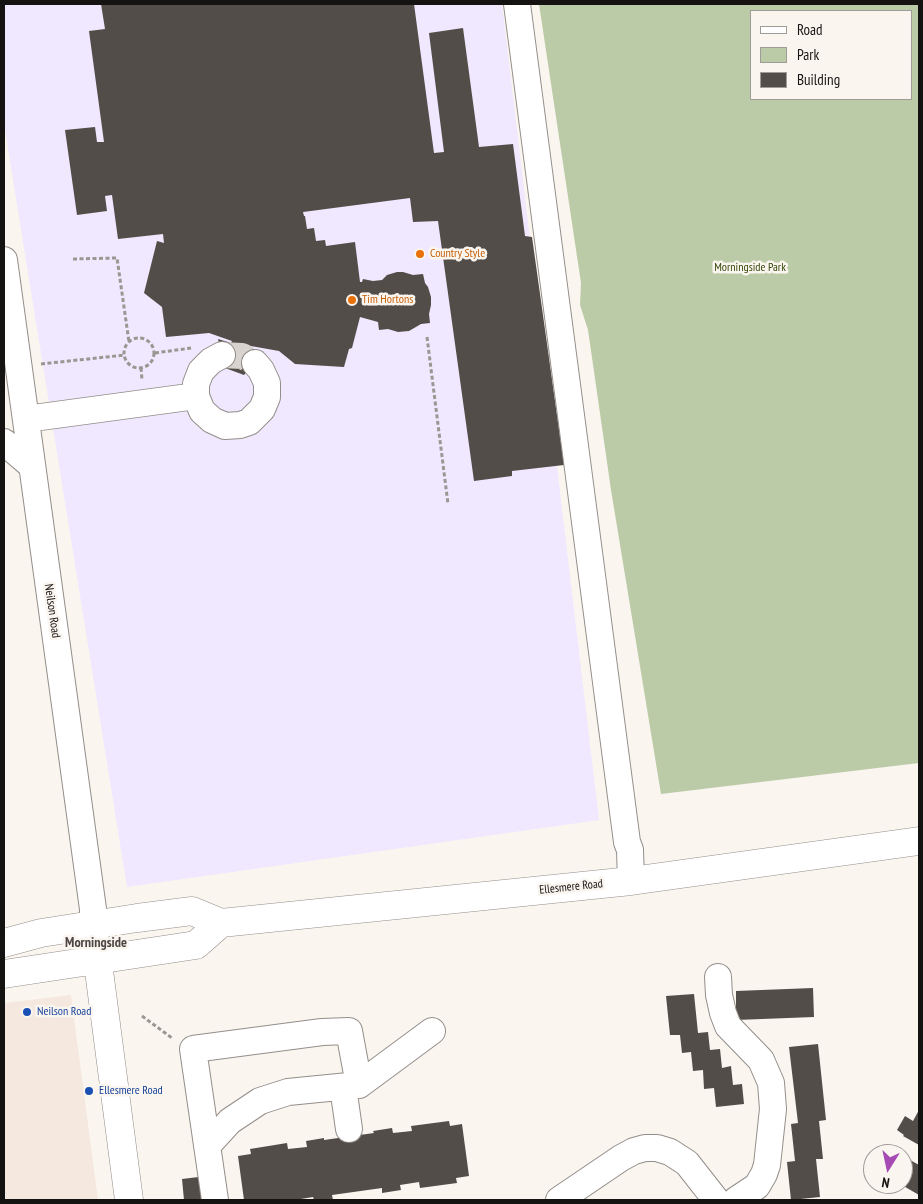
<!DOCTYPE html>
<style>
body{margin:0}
#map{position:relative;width:923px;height:1204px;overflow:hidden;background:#fbf5f0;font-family:"PT Sans Narrow",sans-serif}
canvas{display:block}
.frame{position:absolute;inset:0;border:5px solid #151311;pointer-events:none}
.legend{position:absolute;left:750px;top:10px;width:162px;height:90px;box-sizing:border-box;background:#fbf5f0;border:1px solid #9f9b97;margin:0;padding:6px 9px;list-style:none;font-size:15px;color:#151311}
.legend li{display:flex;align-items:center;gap:10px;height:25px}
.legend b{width:25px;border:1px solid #9f9b97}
.north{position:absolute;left:863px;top:1144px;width:50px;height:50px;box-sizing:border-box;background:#fbf5f0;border:1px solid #9f9b97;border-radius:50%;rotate:190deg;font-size:14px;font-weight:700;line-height:20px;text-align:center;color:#151311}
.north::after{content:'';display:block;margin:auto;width:18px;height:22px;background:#a64ab4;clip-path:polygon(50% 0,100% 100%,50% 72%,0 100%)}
</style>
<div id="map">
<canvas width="923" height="1204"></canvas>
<div class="frame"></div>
<ul class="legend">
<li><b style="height:6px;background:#fff"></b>Road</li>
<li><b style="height:14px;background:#bccba7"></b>Park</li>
<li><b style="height:14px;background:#524d49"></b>Building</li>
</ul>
<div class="north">N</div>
</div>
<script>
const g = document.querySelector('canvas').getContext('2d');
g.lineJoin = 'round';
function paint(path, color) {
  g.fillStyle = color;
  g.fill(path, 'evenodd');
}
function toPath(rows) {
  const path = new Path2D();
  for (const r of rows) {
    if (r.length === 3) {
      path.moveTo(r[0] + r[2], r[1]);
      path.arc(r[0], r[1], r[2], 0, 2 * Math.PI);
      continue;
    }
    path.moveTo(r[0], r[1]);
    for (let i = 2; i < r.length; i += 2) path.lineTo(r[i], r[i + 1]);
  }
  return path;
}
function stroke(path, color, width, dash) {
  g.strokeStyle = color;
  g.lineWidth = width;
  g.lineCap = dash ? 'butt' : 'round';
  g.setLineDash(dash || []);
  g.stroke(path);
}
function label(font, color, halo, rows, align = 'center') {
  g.font = font + ' "PT Sans Narrow",sans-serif';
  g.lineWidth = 5;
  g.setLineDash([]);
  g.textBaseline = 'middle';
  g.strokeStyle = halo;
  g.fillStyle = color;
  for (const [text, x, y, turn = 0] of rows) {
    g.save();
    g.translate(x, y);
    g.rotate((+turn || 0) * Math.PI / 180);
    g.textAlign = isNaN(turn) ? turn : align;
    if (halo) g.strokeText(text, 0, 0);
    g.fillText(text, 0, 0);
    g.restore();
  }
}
const built = toPath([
 [71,995,98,1200,4,1200,4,1003]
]);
const medical = toPath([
 [4,4,502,4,599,820,127,887,4,124]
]);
const green = toPath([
 [539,4,919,4,919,763,661,794,611,490,588,330,580,305,581,283],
 [752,11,912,11,912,99,752,99]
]);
const building = toPath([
 [101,4,414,4,434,153,444,152,429,33,463,28,479,147,513,144,525,236,532,237,564,465,512,471,512,476,474,481,438,221,413,222,410,198,303,212,304,216,305,216,307,229,314,228,316,241,325,240,326,246,355,242,360,282,362,282,363,279,373,281,382,280,387,275,397,272,403,272,413,275,423,274,425,283,428,287,431,297,431,305,429,314,430,323,421,324,409,331,398,332,388,329,379,330,378,322,360,317,352,348,349,349,344,367,295,364,279,351,251,346,250,348,264,352,244,375,225,368,218,339,231,343,232,341,209,333,166,337,162,307,144,293,157,241,164,243,163,234,118,239,112,195,105,196,107,211,77,215,65,130,95,127,97,142,104,142,89,31,105,29],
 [813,988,814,1017,736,1020,736,991],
 [694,994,698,1033,708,1032,710,1050,720,1049,722,1068,731,1066,733,1085,742,1084,744,1104,716,1107,714,1088,704,1089,703,1070,693,1071,691,1052,682,1053,680,1035,670,1035,666,996],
 [818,1044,826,1120,819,1121,823,1159,816,1159,820,1197,791,1200,787,1162,795,1161,791,1124,798,1123,789,1047],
 [919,1110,919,1145,903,1136,904,1135,897,1130,905,1116,913,1121],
 [449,1121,450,1126,462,1124,469,1176,456,1178,457,1183,420,1188,419,1182,400,1185,401,1190,382,1193,382,1188,332,1195,333,1200,314,1200,313,1197,295,1200,244,1200,238,1156,251,1154,250,1149,287,1143,288,1149,307,1147,306,1141,324,1138,324,1140,374,1133,373,1131,392,1128,393,1133,412,1131,411,1126],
 [903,1156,919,1165,919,1195,900,1184,903,1184],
 [207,1176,210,1200,184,1200,182,1179]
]);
const minorTunnel = toPath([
 [222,355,242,356,255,363]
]);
const path = toPath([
 [73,259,117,258,129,342],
 [427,337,448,504],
 [139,353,15],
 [155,353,191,348],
 [41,364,125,355],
 [141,368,142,380],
 [142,1016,172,1038]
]);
const minor = toPath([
 [517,4,627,842,630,850,631,881],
 [4,260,93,909,93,925],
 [222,355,211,361,201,371,196,384,196,396,202,411,212,420,225,426,240,425,249,422,262,409,267,397,267,383,261,370,255,363],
 [26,419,196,396],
 [4,442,32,466],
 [718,977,719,995,723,1013,728,1026,761,1060,771,1083,773,1109,767,1165,764,1174,757,1186,736,1200],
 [343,1087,349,1129],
 [207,1146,230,1121,260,1101,288,1092,359,1085],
 [215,1200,193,1049,322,1032,349,1031,359,1085,432,1031],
 [559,1200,621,1158,634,1151,645,1148,657,1148,670,1152,687,1163,716,1200]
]);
const major = toPath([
 [93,925,129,1200],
 [4,943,41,933,137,918,192,911,221,923,631,881,919,841],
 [4,974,196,945,221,923]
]);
const markers = [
 [420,254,5,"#e8710a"],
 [352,300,5,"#e8710a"],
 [27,1012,5,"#1a4fb4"],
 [89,1091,5,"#1a4fb4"]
];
const foodNames = [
 ["Country Style",430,254],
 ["Tim Hortons",362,300]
];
const parkNames = [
 ["Morningside Park",750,268]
];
const streetNames = [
 ["Neilson Road",52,611,82],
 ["Ellesmere Road",571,887,-6]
];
const transitNames = [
 ["Neilson Road",37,1012],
 ["Ellesmere Road",99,1091]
];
const neighbourhoodNames = [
 ["Morningside",96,943]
];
paint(built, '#f4e8df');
paint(medical, '#efe8fe');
paint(green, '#bccba7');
paint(building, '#524d49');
stroke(minorTunnel, '#d8d3cf', 26, [26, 13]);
stroke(minor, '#948e8a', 28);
stroke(major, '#948e8a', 29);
stroke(path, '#9a9692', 3, [4, 2.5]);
stroke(minor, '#fff', 26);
stroke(major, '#fff', 28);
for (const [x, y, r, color] of markers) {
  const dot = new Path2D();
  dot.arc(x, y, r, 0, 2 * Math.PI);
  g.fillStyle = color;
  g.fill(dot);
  stroke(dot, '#fbf5f0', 2);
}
label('12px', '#c56008', '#fbf5f0', foodNames, 'left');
label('12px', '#354909', '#fbf5f0', parkNames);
label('12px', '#151311', '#fbf5f0', streetNames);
label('12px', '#164399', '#fbf5f0', transitNames, 'left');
label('bold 14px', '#4d4744', '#fbf5f0', neighbourhoodNames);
</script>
